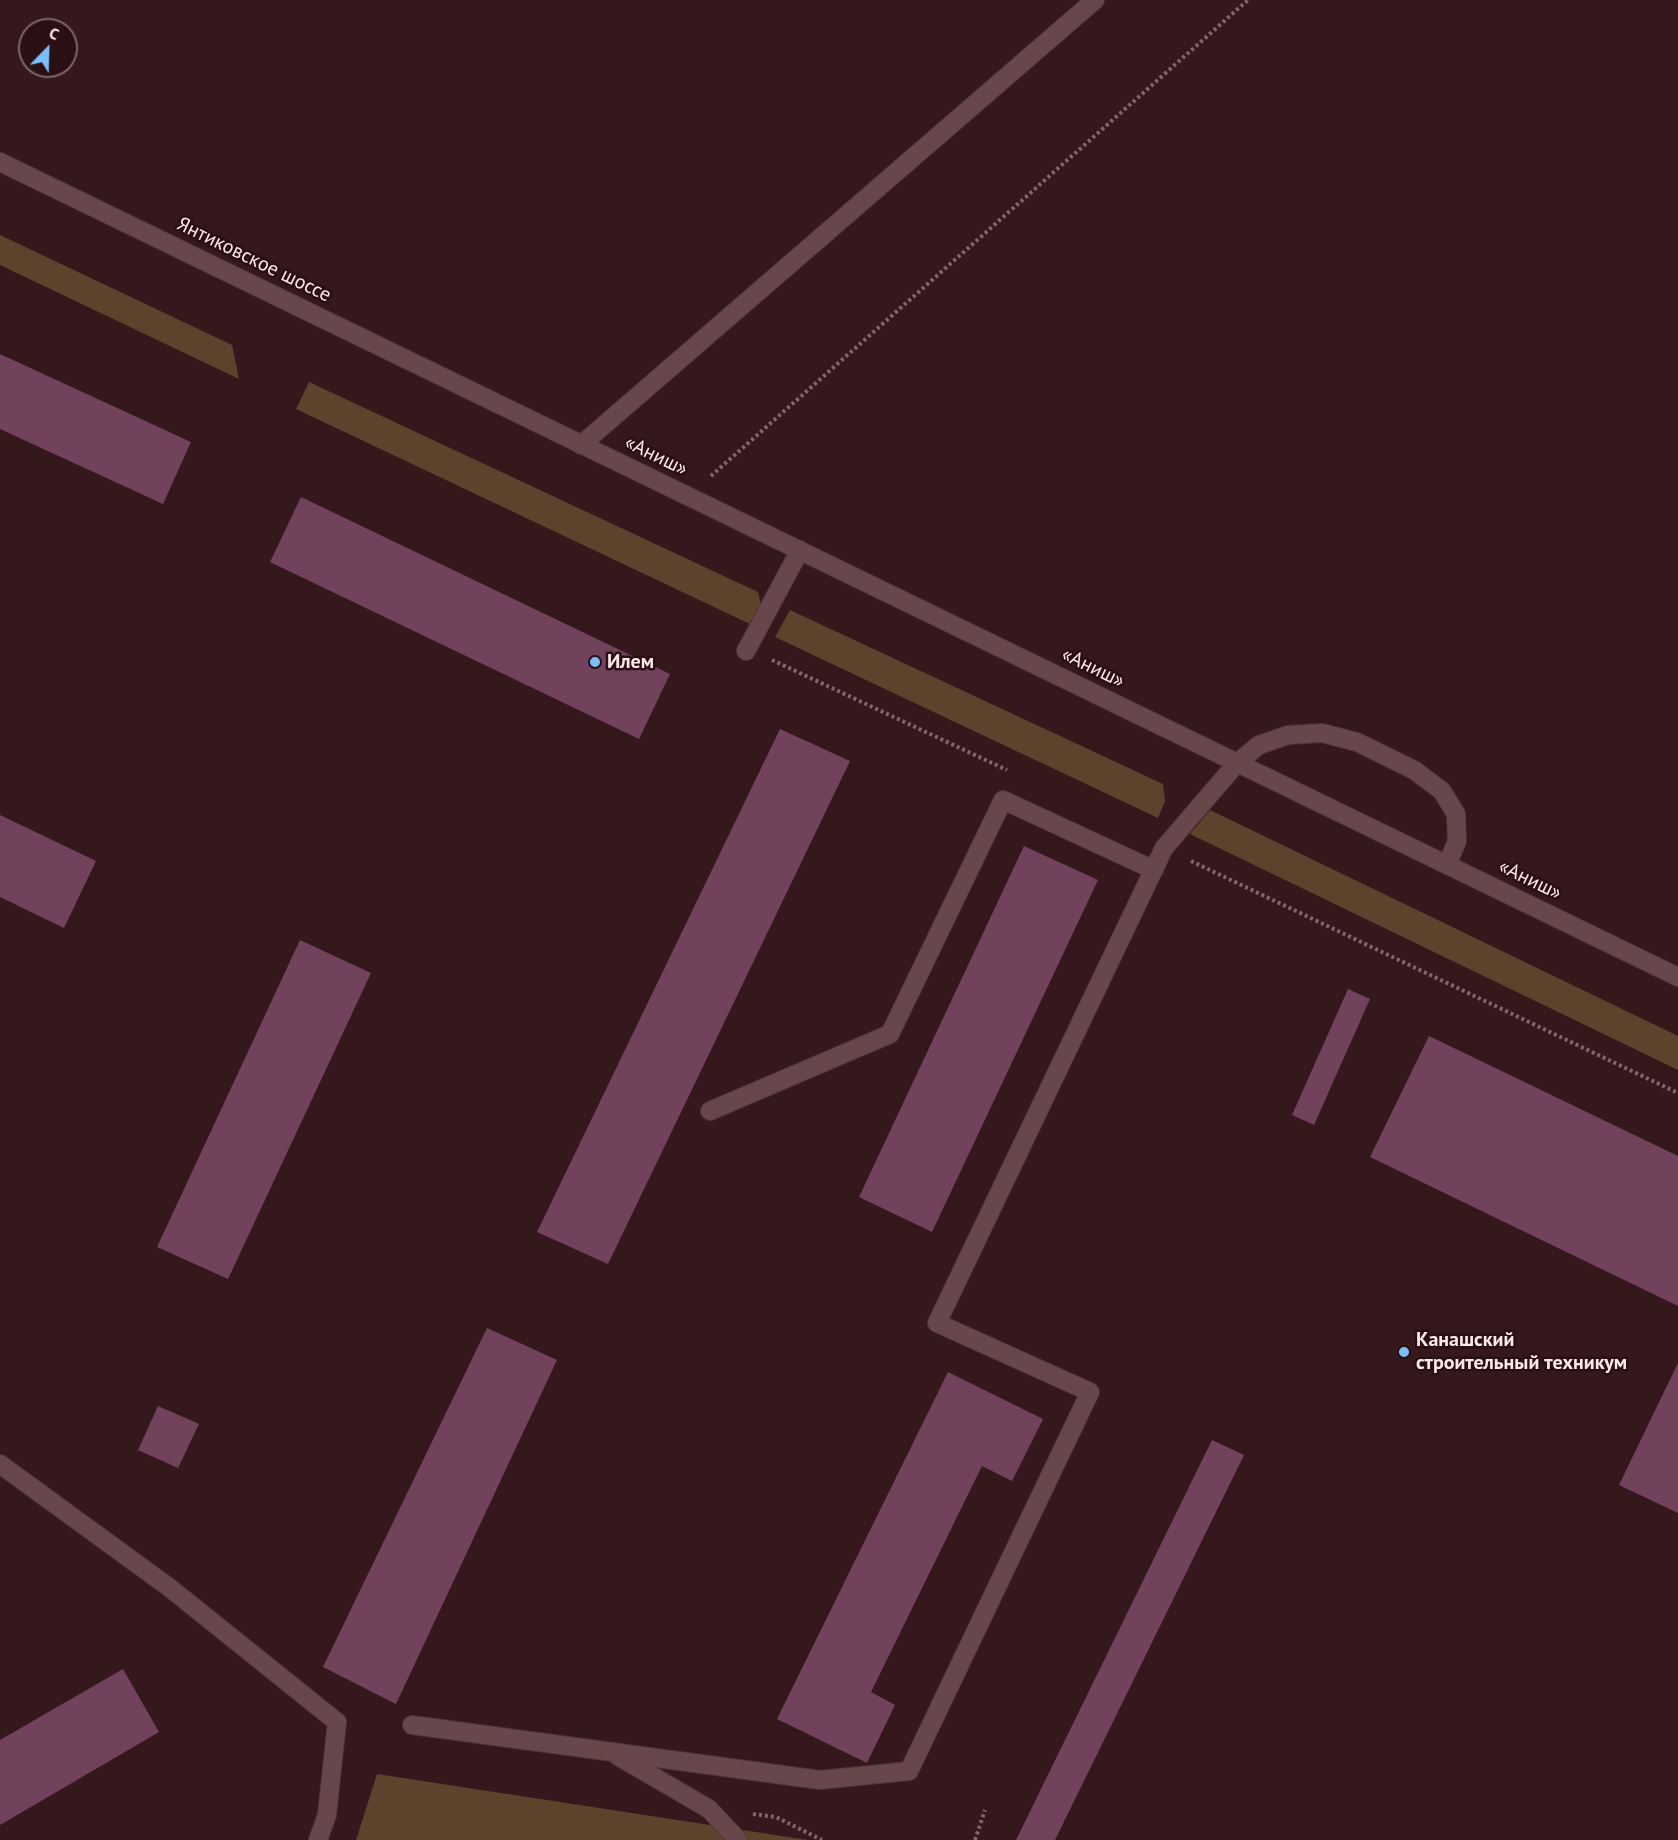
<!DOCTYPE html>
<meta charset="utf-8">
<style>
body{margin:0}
#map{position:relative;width:1678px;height:1840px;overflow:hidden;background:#34181c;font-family:"PT Sans",sans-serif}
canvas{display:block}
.north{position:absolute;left:18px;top:18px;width:60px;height:60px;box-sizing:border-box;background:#2a0f13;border:2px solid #7e6669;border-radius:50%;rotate:23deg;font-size:16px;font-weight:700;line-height:24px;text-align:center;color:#fce8ea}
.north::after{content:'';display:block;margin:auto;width:21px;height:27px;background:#7dbef9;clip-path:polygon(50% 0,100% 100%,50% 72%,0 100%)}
</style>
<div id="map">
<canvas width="1678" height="1840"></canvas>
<div class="north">С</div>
</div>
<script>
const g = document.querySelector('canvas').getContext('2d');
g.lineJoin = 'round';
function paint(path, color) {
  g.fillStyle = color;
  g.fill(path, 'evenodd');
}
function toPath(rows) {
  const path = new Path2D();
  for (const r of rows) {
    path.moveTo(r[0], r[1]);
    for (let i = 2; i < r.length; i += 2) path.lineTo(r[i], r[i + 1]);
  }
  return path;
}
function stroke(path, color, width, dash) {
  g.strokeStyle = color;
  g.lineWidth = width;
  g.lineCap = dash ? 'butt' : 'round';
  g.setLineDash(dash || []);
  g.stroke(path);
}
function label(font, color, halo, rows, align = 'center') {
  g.font = font + ' "PT Sans",sans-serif';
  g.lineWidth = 5;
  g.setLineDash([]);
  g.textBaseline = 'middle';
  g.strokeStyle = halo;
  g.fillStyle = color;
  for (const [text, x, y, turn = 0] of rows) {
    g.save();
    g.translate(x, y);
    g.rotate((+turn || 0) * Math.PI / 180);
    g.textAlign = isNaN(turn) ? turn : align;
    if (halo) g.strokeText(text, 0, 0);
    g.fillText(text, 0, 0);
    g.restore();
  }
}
const green = toPath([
 [0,235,232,345,239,379,0,265],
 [309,382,758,592,761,604,752,625,296,409],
 [790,610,1163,784,1165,801,1158,818,775,637],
 [1210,810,1678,1036,1678,1070,1190,834],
 [377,1774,808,1840,356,1840]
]);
const building = toPath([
 [0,354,191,442,163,504,0,429],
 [301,497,670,674,639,739,270,562],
 [780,729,850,761,608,1264,537,1232],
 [0,815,96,861,64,928,0,897],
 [1024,846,1098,880,932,1232,859,1197],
 [300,940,371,973,228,1279,157,1247],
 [1348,989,1370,999,1314,1125,1292,1115],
 [1429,1036,1678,1156,1678,1306,1370,1157],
 [487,1328,557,1360,396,1704,323,1667],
 [1678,1363,1678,1513,1619,1485],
 [948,1372,1043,1419,1012,1481,982,1466,871,1692,895,1705,867,1763,777,1719],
 [158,1406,199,1424,178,1468,138,1450],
 [1212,1440,1244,1455,1055,1840,1016,1840],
 [123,1669,159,1732,0,1825,0,1740]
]);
const path = toPath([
 [711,476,1248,0],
 [772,660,1007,770],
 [1191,861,1678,1093],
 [753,1814,776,1817,822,1840],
 [975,1840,985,1810]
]);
const lane = toPath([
 [746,651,800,550],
 [710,1111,890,1034,1003,800,1154,870],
 [0,1464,170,1588,337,1722],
 [412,1725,820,1780,909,1771,1090,1392,937,1323,1164,848,1237,763,1259,745,1288,735,1322,733,1357,742,1414,770,1442,791,1456,814,1457,841,1447,865],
 [618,1756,709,1809,738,1840]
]);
const street = toPath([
 [318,1840,327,1815,337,1722]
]);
const secondary = toPath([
 [0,162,1678,977],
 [581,445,1095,0]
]);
const markers = [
 [595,662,6,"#7dbef9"],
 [1404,1352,6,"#7dbef9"]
];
const streetNames = [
 ["Янтиковское шоссе",254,260,26],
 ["«Аниш»",656,456,26],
 ["«Аниш»",1093,668,26],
 ["«Аниш»",1530,880,26]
];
const poiNames = [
 ["Илем",607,662],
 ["Канашский",1416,1340],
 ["строительный техникум",1416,1363]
];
paint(green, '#5d432c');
paint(building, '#72425c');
stroke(lane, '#4c3539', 20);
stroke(street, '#4c3539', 20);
stroke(secondary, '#4c3539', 20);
stroke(path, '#80676a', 4, [3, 3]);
stroke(lane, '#67474a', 18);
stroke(street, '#67474a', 18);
stroke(secondary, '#67474a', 18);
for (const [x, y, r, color] of markers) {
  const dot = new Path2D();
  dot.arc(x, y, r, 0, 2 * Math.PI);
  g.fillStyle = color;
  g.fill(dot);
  stroke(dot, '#2a0f13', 2);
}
label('20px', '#fce8ea', '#2a0f13', streetNames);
label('bold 20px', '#fce8ea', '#2a0f13', poiNames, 'left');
</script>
